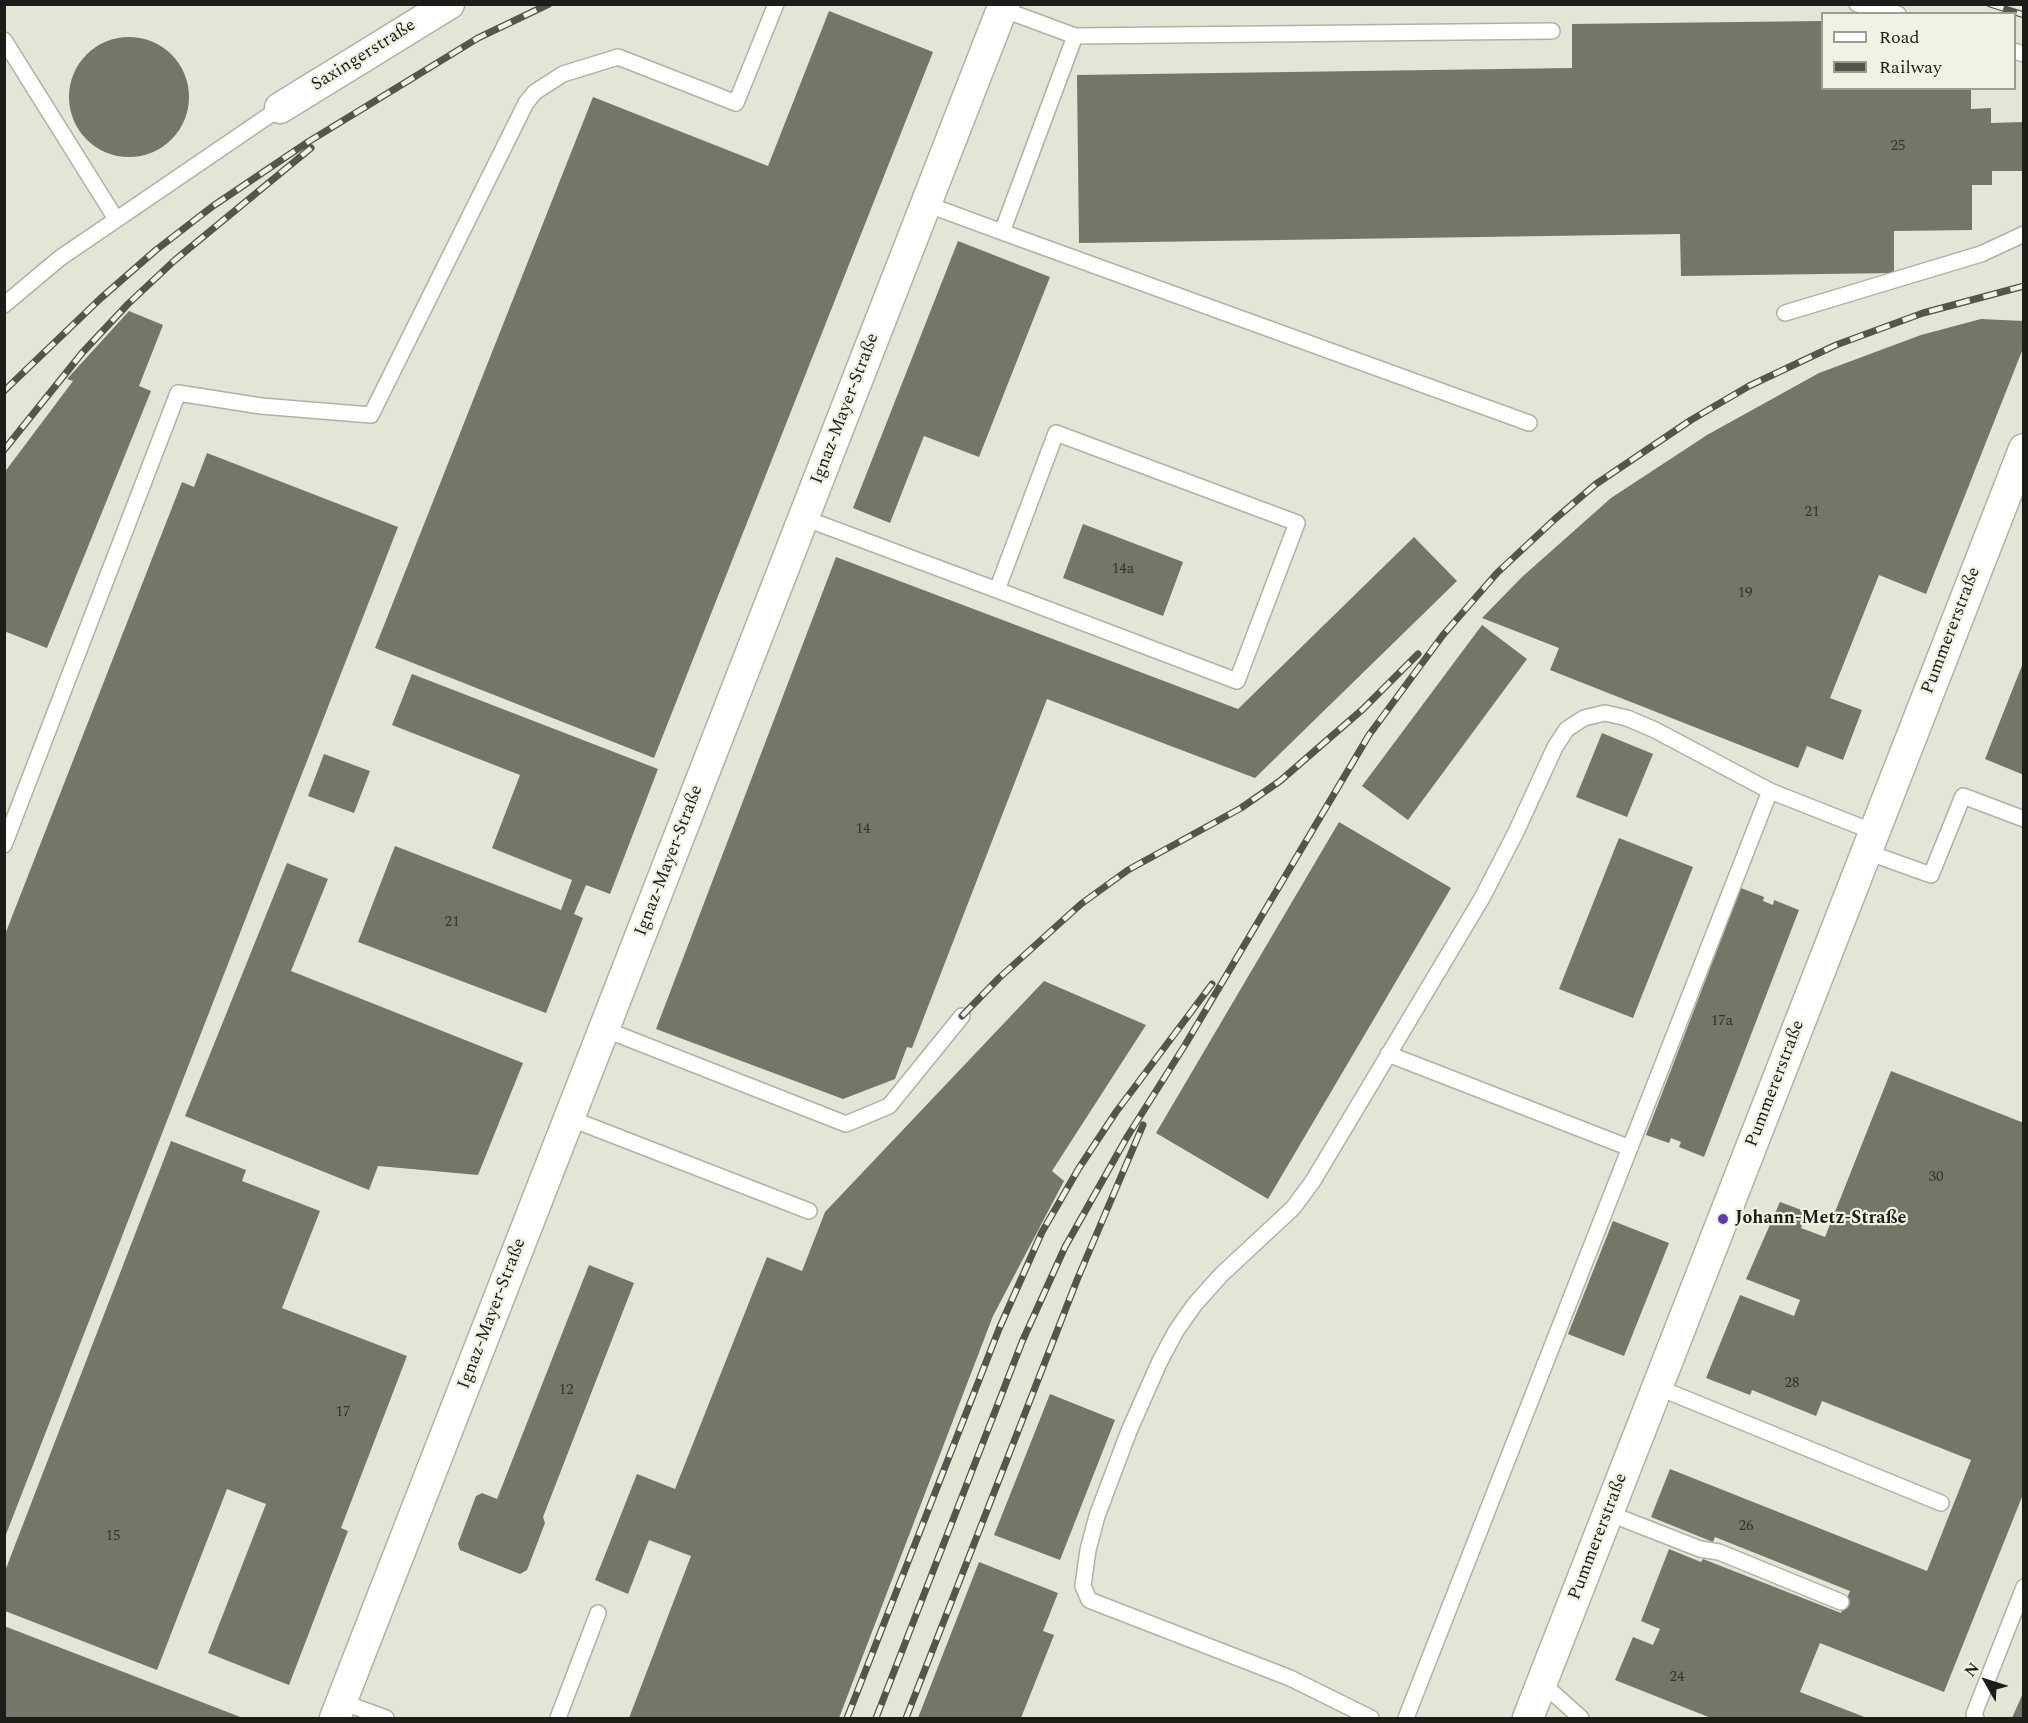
<!DOCTYPE html>
<meta charset="utf-8">
<style>
body{margin:0}
#map{position:relative;width:2028px;height:1723px;overflow:hidden;background:#e3e5d6;font-family:Spectral,serif}
canvas{display:block}
.frame{position:absolute;inset:0;border:6px solid #1c1d18;pointer-events:none}
.legend{position:absolute;left:1821px;top:12px;width:195px;height:78px;box-sizing:border-box;background:#f0f2e3;border:2px solid #9b9d92;margin:0;padding:8px 10px;list-style:none;font-size:18px;color:#1c1d18}
.legend li{display:flex;align-items:center;gap:12px;height:30px}
.legend b{width:30px;border:2px solid #9b9d92}
.north{position:absolute;left:1956px;top:1651px;width:60px;height:60px;-webkit-text-stroke:4px #f0f2e3;paint-order:stroke;rotate:309deg;font-size:16px;font-weight:700;line-height:24px;text-align:center;color:#1c1d18}
.north::after{content:'';display:block;margin:auto;width:21px;height:27px;background:#1c1d18;clip-path:polygon(50% 0,100% 100%,50% 72%,0 100%)}
</style>
<div id="map">
<canvas width="2028" height="1723"></canvas>
<div class="frame"></div>
<ul class="legend">
<li><b style="height:8px;background:#fff"></b>Road</li>
<li><b style="height:8px;background:#54564e"></b>Railway</li>
</ul>
<div class="north">N</div>
</div>
<script>
const g = document.querySelector('canvas').getContext('2d');
g.lineJoin = 'round';
function paint(path, color) {
  g.fillStyle = color;
  g.fill(path, 'evenodd');
}
function toPath(rows) {
  const path = new Path2D();
  for (const r of rows) {
    if (r.length === 3) {
      path.moveTo(r[0] + r[2], r[1]);
      path.arc(r[0], r[1], r[2], 0, 2 * Math.PI);
      continue;
    }
    path.moveTo(r[0], r[1]);
    for (let i = 2; i < r.length; i += 2) path.lineTo(r[i], r[i + 1]);
  }
  return path;
}
function stroke(path, color, width, dash) {
  g.strokeStyle = color;
  g.lineWidth = width;
  g.lineCap = dash ? 'butt' : 'round';
  g.setLineDash(dash || []);
  g.stroke(path);
}
function label(font, color, halo, rows, align = 'center') {
  g.font = font + ' Spectral,serif';
  g.lineWidth = 4.5;
  g.setLineDash([]);
  g.textBaseline = 'middle';
  g.strokeStyle = halo;
  g.fillStyle = color;
  for (const [text, x, y, turn = 0] of rows) {
    g.save();
    g.translate(x, y);
    g.rotate((+turn || 0) * Math.PI / 180);
    g.textAlign = isNaN(turn) ? turn : align;
    if (halo) g.strokeText(text, 0, 0);
    g.fillText(text, 0, 0);
    g.restore();
  }
}
const building = toPath([
 [829,11,933,52,654,758,375,648,593,97,768,166],
 [1822,21,1822,88,1971,88,1971,109,1991,108,1991,123,2024,122,2024,171,1992,171,1992,185,1972,185,1972,230,1894,231,1894,273,1681,276,1680,234,1079,243,1077,75,1572,68,1572,24],
 [129,97,60],
 [958,241,1050,277,979,457,924,436,890,523,853,508],
 [129,311,163,325,139,386,151,391,47,648,4,631,4,473,73,381,67,379],
 [1981,319,2024,321,2024,346,1926,594,1879,575,1830,698,1862,710,1843,760,1807,746,1798,768,1550,670,1559,648,1482,618,1522,577,1611,498,1707,435,1819,373,1921,335],
 [207,453,398,527,5,1537,4,937,182,482,194,487],
 [1083,524,1183,562,1163,616,1063,578],
 [1414,537,1457,581,1255,778,1047,699,912,1048,907,1047,895,1079,843,1099,656,1029,836,557,1238,709],
 [1482,625,1527,659,1408,820,1362,786],
 [2023,663,2024,663,2024,775,1985,759],
 [412,674,658,769,610,894,586,885,574,914,583,918,546,1013,358,942,395,846,561,910,572,880,492,848,520,775,392,725],
 [1602,733,1653,754,1627,817,1576,797],
 [324,754,370,771,354,813,308,796],
 [1339,822,1451,888,1268,1199,1156,1133],
 [1619,838,1693,867,1633,1018,1559,989],
 [287,863,328,879,291,971,523,1063,478,1175,378,1166,369,1190,185,1116],
 [1741,888,1764,897,1763,901,1773,905,1774,900,1799,910,1704,1157,1679,1147,1681,1142,1671,1138,1669,1143,1646,1135],
 [1044,981,1146,1025,1052,1171,1064,1181,993,1316,839,1718,629,1718,691,1556,649,1540,628,1594,595,1580,637,1474,675,1489,767,1257,802,1271,825,1212],
 [1891,1071,2024,1123,2024,1492,1944,1692,1820,1643,1800,1692,1867,1718,1711,1718,1615,1680,1633,1637,1653,1645,1660,1629,1641,1621,1669,1549,1701,1562,1703,1559,1841,1613,1850,1591,1715,1537,1713,1542,1651,1517,1670,1469,1927,1571,1971,1460,1822,1401,1816,1416,1752,1390,1750,1395,1706,1378,1740,1295,1794,1316,1800,1300,1746,1279,1780,1202,1807,1212,1801,1228,1825,1237],
 [171,1141,246,1170,242,1181,320,1211,282,1308,407,1356,341,1528,348,1531,289,1685,208,1653,266,1504,227,1489,157,1670,5,1611,5,1571],
 [1613,1221,1669,1243,1624,1356,1568,1334],
 [589,1265,634,1283,543,1517,545,1523,527,1570,520,1574,460,1550,458,1544,476,1496,482,1493,497,1499],
 [1050,1394,1115,1420,1060,1560,994,1535],
 [979,1562,1058,1593,1043,1631,1054,1635,1021,1718,918,1718],
 [4,1626,243,1718,4,1718],
 [2024,1691,2024,1718,2012,1718]
]);
const service = toPath([
 [1857,4,1898,14],
 [1075,36,1552,31],
 [4,40,116,219],
 [2014,51,2024,54],
 [926,204,1002,232,1075,36,1002,9],
 [1002,232,1529,423],
 [4,305,60,258,280,108],
 [1785,313,1981,254,2024,234],
 [804,518,997,590,1237,681,1297,523,1056,433,997,590],
 [4,845,178,393,261,406,371,415,526,103,535,92,563,74,618,57,736,103,776,4],
 [1867,852,1931,875,1963,796,2024,819],
 [604,1029,846,1124,889,1106,962,1016],
 [1388,1054,1630,1148],
 [569,1118,809,1211],
 [1657,1387,1941,1503],
 [1608,1513,1700,1549,1719,1552,1841,1602],
 [1542,1683,1581,1718],
 [342,1702,386,1718],
 [558,1718,598,1613],
 [1371,1718,1290,1678,1089,1600,1083,1586,1088,1550,1097,1516,1129,1431,1160,1361,1176,1331,1195,1304,1221,1275,1293,1208,1313,1181,1482,898,1516,832,1555,747,1567,729,1584,718,1605,713,1627,718,1655,730,1770,791],
 [1406,1718,1770,791,1874,832],
 [1976,1718,1974,1714,2024,1587]
]);
const minor = toPath([
 [280,108,449,4],
 [335,1718,1004,4],
 [1528,1718,2024,449]
]);
const rail = toPath([
 [1990,4,2024,15],
 [4,391,101,298,156,250,213,206,308,142,478,38,549,4],
 [4,450,82,353,128,304,175,260,311,148],
 [962,1016,999,978,1081,904,1128,870,1241,808,1280,781,1363,709,1418,654],
 [847,1718,999,1329,1042,1232,1079,1168,1116,1112,1212,984],
 [876,1718,1022,1342,1065,1247,1127,1137,1185,1045,1369,735,1443,635,1497,573,1555,519,1596,484,1691,420,1749,386,1836,345,1923,313,2024,286],
 [906,1718,1077,1280,1143,1125]
]);
const markers = [
 [1723,1219,6,"#653ab1"]
];
const numberNames = [
 ["25",1898,147],
 ["21",1812,513],
 ["14a",1123,570],
 ["19",1745,594],
 ["14",863,830],
 ["21",452,923],
 ["17a",1722,1022],
 ["30",1936,1178],
 ["28",1792,1384],
 ["12",566,1391],
 ["17",343,1413],
 ["26",1746,1527],
 ["15",113,1537],
 ["24",1677,1678]
];
const streetNames = [
 ["Saxingerstraße",364,56,-32],
 ["Ignaz-Mayer-Straße",846,409,-69],
 ["Pummererstraße",1952,631,-69],
 ["Ignaz-Mayer-Straße",670,861,-69],
 ["Pummererstraße",1776,1084,-69],
 ["Ignaz-Mayer-Straße",493,1314,-69],
 ["Pummererstraße",1599,1537,-69]
];
const poiNames = [
 ["Johann-Metz-Straße",1735,1219]
];
paint(building, '#747668');
stroke(service, '#afb2a3', 18);
stroke(minor, '#afb2a3', 33);
stroke(service, '#fff', 15);
stroke(minor, '#fff', 30);
stroke(rail, '#54564e', 7);
stroke(rail, '#f0f2e3', 4.5, [14]);
for (const [x, y, r, color] of markers) {
  const dot = new Path2D();
  dot.arc(x, y, r, 0, 2 * Math.PI);
  g.fillStyle = color;
  g.fill(dot);
  stroke(dot, '#f0f2e3', 2);
}
label('15px', '#32332c', null, numberNames);
label('18px', '#1c1d18', '#f0f2e3', streetNames);
label('bold 18px', '#1c1d18', '#f0f2e3', poiNames, 'left');
</script>
